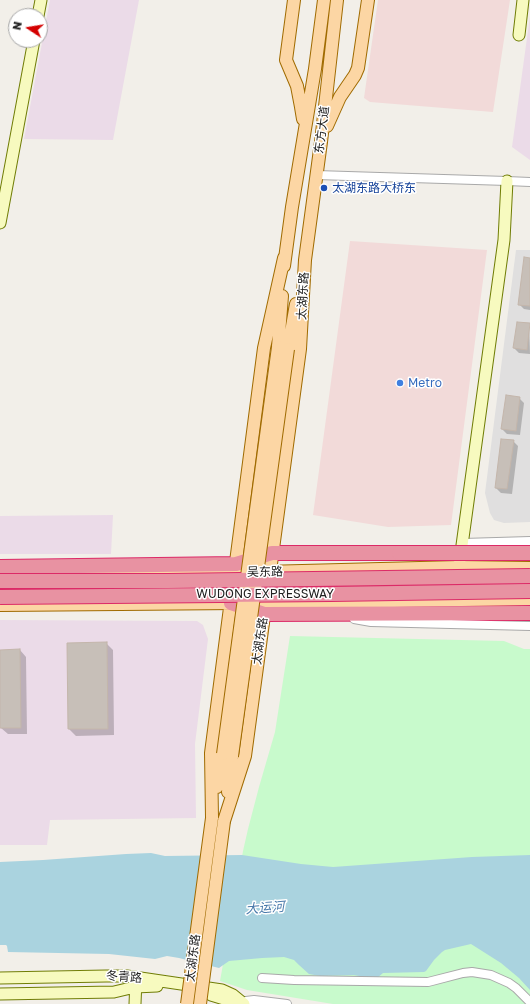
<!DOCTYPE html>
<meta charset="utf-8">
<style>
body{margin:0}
#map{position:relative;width:530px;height:1004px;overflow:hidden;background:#f2efe9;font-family:"Golos Text",sans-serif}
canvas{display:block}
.north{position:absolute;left:8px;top:8px;width:40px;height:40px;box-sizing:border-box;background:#fff;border:1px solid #a7a7a7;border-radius:50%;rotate:282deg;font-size:11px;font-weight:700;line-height:16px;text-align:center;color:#222}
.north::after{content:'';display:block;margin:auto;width:14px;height:18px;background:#d40000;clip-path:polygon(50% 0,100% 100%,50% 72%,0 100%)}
</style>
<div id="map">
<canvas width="530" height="1004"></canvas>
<div class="north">N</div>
</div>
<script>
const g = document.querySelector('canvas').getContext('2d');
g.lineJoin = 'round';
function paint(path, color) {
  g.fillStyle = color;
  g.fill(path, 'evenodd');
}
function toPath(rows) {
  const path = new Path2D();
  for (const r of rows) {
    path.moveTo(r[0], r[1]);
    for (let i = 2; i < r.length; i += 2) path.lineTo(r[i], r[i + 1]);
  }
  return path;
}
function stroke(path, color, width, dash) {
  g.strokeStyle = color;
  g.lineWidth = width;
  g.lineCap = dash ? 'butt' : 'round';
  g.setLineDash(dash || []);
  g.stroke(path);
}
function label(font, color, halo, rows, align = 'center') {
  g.font = font + ' "Golos Text","Noto Sans SC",sans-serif';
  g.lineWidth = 3;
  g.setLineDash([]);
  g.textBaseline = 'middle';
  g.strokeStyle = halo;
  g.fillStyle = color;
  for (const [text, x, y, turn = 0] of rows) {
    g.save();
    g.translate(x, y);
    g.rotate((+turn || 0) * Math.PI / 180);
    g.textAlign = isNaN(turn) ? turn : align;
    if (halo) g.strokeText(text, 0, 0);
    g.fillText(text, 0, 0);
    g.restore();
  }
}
const residential = toPath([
 [516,250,530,250,530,522,504,523,494,520,490,513,485,493]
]);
const commercial = toPath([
 [378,0,510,0,493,112,370,102,364,98],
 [350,241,487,250,451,525,388,527,313,515]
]);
const industrial = toPath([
 [50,0,139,0,113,140,24,139],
 [530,16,530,160,512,147],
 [113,515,111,554,0,554,0,516],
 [0,620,197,621,203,625,208,639,195,744,196,818,50,820,47,845,0,845]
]);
const park = toPath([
 [290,636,504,641,524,649,530,649,530,1004,333,1004,247,990,220,981,243,851,248,829,259,787,275,732]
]);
const water = toPath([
 [151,853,165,856,242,855,301,864,333,867,472,857,530,855,530,990,519,978,501,963,471,944,445,950,442,952,434,960,426,971,424,972,383,973,377,978,364,977,354,975,320,976,309,974,299,965,294,960,284,957,262,958,229,961,219,968,179,958,167,956,155,959,109,954,8,952,7,946,6,945,0,945,0,862,43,860,126,854]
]);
const shadow = toPath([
 [530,259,530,310,524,309,519,304],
 [529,324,530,354,519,353,514,348],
 [519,398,524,403,520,435,507,434,502,429],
 [513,441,518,446,512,494,501,493,496,488],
 [106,643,113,650,114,735,76,736,69,729],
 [20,650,26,657,27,734,8,734,1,728,0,651]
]);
const building = toPath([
 [524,257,530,258,530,306,518,305,524,257],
 [517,322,530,323,527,350,513,348,517,322],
 [506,395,520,397,516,431,501,429,506,395],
 [501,439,514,440,507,489,495,488,501,439],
 [107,642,108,729,68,729,67,643,107,642],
 [20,649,21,728,0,728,0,650,20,649]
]);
const street = toPath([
 [316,175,507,181,530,182],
 [463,543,530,541],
 [354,619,371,622,530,626],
 [262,978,294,980,428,982,432,981,463,973,472,972,491,975,509,983,516,988,530,1002],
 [241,1004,246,1001,254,1000,287,1004]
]);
const secondary = toPath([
 [38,16,41,0],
 [519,35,523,0],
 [0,223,34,40],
 [459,567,504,240,507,181],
 [0,978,106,976,127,976,222,990,233,995,244,1004],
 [0,994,114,992,135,987,157,986],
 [211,995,224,999,232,1004],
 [135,1004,136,980]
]);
const primary = toPath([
 [294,0,286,60,297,86,301,107,303,119],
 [327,126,340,97,355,75,358,68,368,0],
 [284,266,292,207,315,69,324,0],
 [278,347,282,296],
 [288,349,296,304],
 [263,572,459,567,530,568],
 [55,573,243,572],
 [257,603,530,599],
 [0,605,239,603],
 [217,787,223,754],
 [228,792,232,756],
 [212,818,211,753,264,348,284,258],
 [224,821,245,756,300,349,305,260,321,142,337,0]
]);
const highway = toPath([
 [0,567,236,564,272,553,399,553],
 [231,603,264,614,530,613]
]);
const primaryBridge = toPath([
 [223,754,278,347],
 [232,756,288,349],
 [187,1004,212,818],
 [200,1004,224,821]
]);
const highwayBridge = toPath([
 [399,553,530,553],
 [0,581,168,581,530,576],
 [0,597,331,594,530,591]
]);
const markers = [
 [324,188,4,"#1a4fb4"],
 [400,383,4,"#3f7fe0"]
];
const streetNames = [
 ["东方大道",322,130,-83],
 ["太湖东路",303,296,-87],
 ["吴东路",265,572,-1],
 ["WUDONG EXPRESSWAY",265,594],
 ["太湖东路",260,641,-82],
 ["太湖东路",193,958,-83],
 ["冬青路",124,977,4]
];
const transitNames = [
 ["太湖东路大桥东",332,188]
];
const shopNames = [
 ["Metro",408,383]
];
const waterNames = [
 ["大运河",265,908,-4]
];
paint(residential, '#e0dfdf');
paint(commercial, '#f2dad9');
paint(industrial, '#ebdbe8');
paint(park, '#c8facc');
paint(water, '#aad3df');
paint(shadow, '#0003');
paint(building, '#c7bfb8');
stroke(building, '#c4b6ab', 1);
stroke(street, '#a9a9a9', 10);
stroke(secondary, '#707d05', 13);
stroke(primary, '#a06b00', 14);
stroke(highway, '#dc2a67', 16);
stroke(street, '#fff', 8);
stroke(secondary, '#f7fabf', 11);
stroke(primary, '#fcd6a4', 12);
stroke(highway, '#e892a2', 14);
stroke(primaryBridge, '#a06b00', 14, []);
stroke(highwayBridge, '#dc2a67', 16, []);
stroke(primaryBridge, '#fcd6a4', 12);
stroke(highwayBridge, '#e892a2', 14);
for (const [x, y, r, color] of markers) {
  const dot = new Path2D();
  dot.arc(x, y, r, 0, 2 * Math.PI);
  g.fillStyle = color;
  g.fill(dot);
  stroke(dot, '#fff', 1.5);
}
label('12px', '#222', '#fff', streetNames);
label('12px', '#164399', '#fff', transitNames, 'left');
label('12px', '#366cbe', '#fff', shopNames, 'left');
label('italic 13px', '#4a7aab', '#fff', waterNames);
</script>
